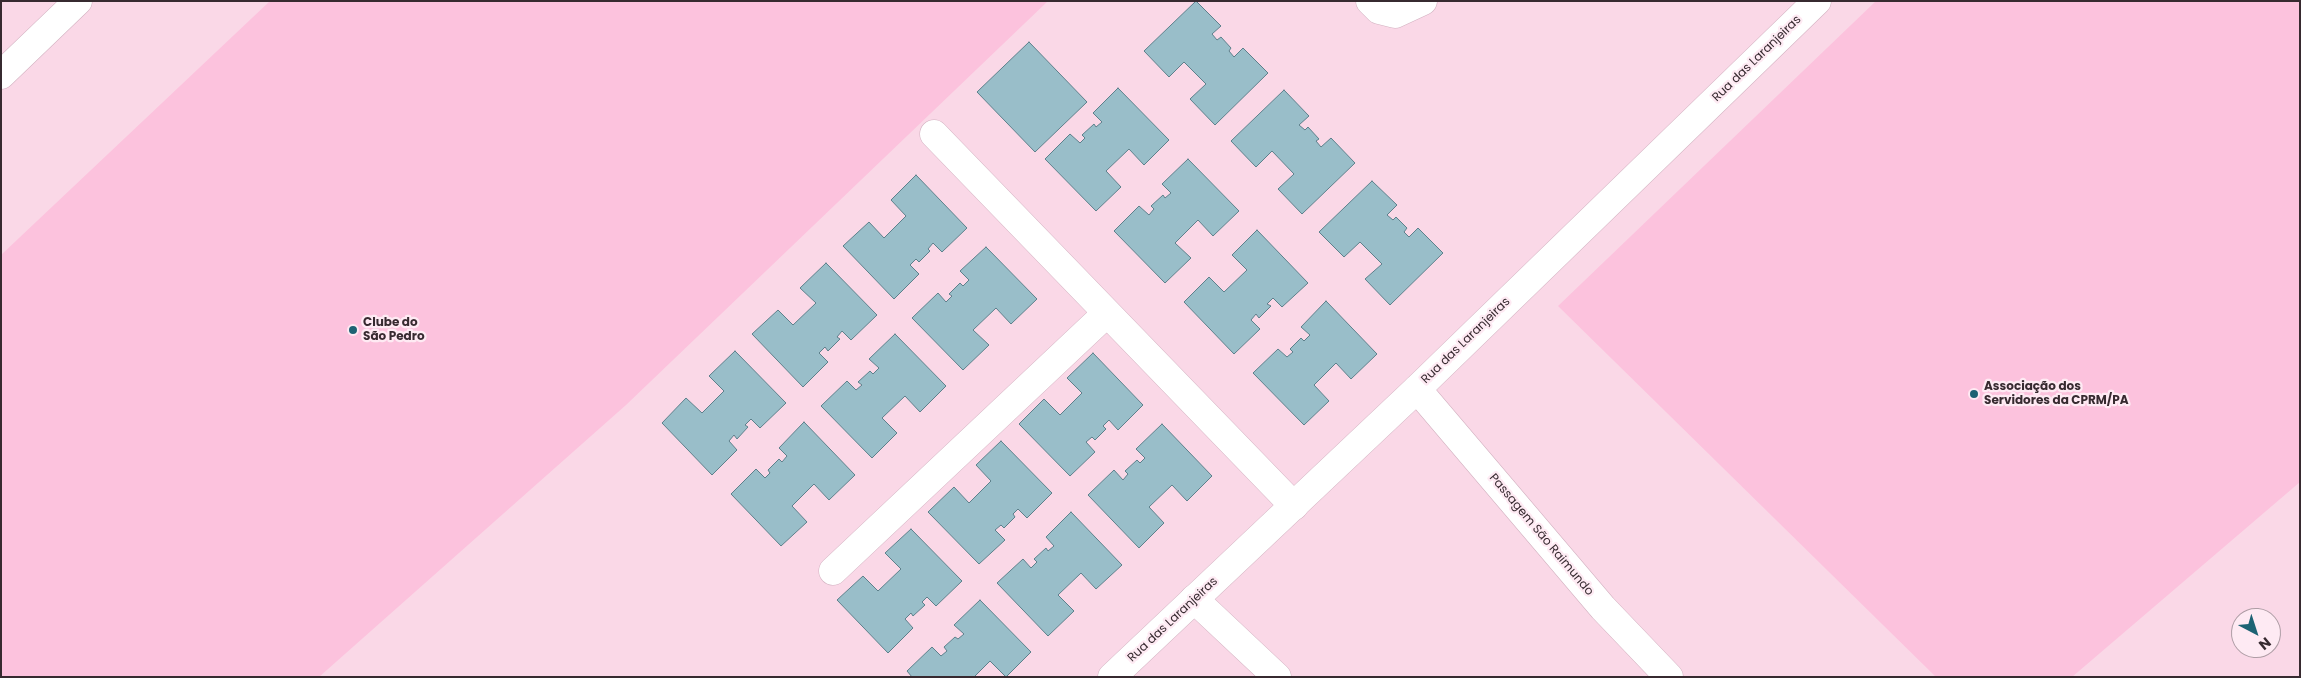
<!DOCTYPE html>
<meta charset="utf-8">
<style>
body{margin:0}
#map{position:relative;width:2301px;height:678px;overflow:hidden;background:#fad8e7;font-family:Poppins,sans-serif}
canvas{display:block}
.frame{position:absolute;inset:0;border:2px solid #372a30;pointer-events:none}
.north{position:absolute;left:2231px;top:608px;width:50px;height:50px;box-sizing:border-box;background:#feeaf3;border:1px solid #ae9da5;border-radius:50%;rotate:140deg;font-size:14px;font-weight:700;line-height:20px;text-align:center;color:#372a30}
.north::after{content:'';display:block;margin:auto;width:18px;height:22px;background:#1d6273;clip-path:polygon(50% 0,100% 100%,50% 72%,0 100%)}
</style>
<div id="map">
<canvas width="2301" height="678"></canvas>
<div class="frame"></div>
<div class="north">N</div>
</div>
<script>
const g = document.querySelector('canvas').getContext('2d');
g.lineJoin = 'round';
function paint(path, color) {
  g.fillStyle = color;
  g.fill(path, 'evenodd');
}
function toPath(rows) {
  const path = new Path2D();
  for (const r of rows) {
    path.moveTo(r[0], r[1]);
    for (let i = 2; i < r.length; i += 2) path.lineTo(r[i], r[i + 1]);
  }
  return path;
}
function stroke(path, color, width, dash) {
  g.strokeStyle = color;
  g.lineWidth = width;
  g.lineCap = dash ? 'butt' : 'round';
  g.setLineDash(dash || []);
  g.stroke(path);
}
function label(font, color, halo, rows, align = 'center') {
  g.font = font + ' Poppins,sans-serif';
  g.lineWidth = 4.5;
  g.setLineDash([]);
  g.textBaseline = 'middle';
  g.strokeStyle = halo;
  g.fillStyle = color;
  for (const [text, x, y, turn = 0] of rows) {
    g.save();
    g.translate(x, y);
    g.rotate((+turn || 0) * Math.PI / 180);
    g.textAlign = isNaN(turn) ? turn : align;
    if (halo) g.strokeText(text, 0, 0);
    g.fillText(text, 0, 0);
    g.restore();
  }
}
const green = toPath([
 [270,1,1048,1,626,405,319,677,1,677,1,255],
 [1876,1,2300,1,2300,482,2072,677,1936,677,1558,306]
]);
const building = toPath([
 [1196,1,1221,26,1212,34,1217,40,1221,37,1231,48,1229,51,1234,57,1243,48,1268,73,1215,125,1190,99,1206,84,1184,62,1169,77,1144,51,1196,1],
 [1029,42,1087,102,1035,152,977,92,1029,42],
 [1118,88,1169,140,1144,165,1129,149,1106,171,1121,187,1096,211,1045,159,1070,134,1080,143,1085,138,1082,135,1094,124,1096,127,1102,122,1093,113,1118,88],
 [1284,90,1309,116,1299,125,1305,130,1308,127,1319,139,1316,141,1321,147,1331,138,1355,163,1302,214,1278,189,1294,174,1272,151,1256,167,1231,141,1284,90],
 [1188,159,1239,211,1213,236,1198,220,1175,243,1191,258,1165,283,1114,231,1139,206,1149,215,1154,209,1151,206,1163,195,1165,198,1171,193,1162,184,1188,159],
 [916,175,967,228,942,252,933,243,928,249,930,251,919,262,916,259,910,265,919,274,894,299,843,246,869,222,884,238,906,216,891,200,916,175],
 [1372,181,1397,205,1387,215,1393,220,1396,217,1407,228,1404,232,1409,237,1418,228,1443,253,1390,305,1365,279,1382,264,1360,242,1344,257,1319,232,1372,181],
 [1257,230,1308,283,1282,307,1273,298,1267,304,1271,306,1259,318,1256,314,1251,320,1260,329,1234,354,1184,302,1209,277,1224,292,1247,270,1232,255,1257,230],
 [986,247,1037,299,1011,324,996,308,973,330,989,345,963,370,912,318,938,293,946,302,952,296,949,294,960,283,963,286,969,280,960,271,986,247],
 [826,263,877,315,851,340,842,331,837,337,840,339,828,351,825,347,819,353,828,362,803,387,752,334,778,310,793,325,816,303,800,288,826,263],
 [1326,301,1377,354,1351,379,1336,363,1314,385,1329,401,1304,425,1253,373,1278,349,1287,357,1293,352,1290,349,1301,338,1304,341,1310,335,1301,327,1326,301],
 [895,334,946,386,920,412,905,396,882,418,897,433,872,458,821,406,847,381,856,390,862,385,858,382,870,371,873,374,879,368,869,359,895,334],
 [735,351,786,403,760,428,751,419,745,425,748,427,737,439,734,435,729,441,737,450,712,475,662,423,686,398,702,413,724,391,709,376,735,351],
 [1093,353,1143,405,1118,430,1109,420,1103,426,1106,429,1095,440,1092,437,1086,442,1095,452,1070,476,1019,424,1044,399,1060,415,1082,393,1067,378,1093,353],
 [804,422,855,475,829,500,814,484,792,506,807,522,781,546,731,494,756,469,765,478,770,473,768,470,779,459,782,462,787,456,779,448,804,422],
 [1162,424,1212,476,1187,501,1172,485,1149,507,1164,523,1139,548,1088,495,1114,470,1123,480,1128,474,1125,471,1137,460,1140,463,1145,458,1136,449,1162,424],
 [1001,441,1052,493,1027,518,1018,509,1013,514,1015,517,1004,528,1001,525,995,530,1005,540,979,564,928,512,954,487,969,503,991,481,976,465,1001,441],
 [1071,512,1122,565,1096,589,1081,573,1058,595,1074,611,1048,636,997,583,1023,559,1031,568,1037,562,1034,559,1046,548,1048,551,1054,546,1046,537,1071,512],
 [911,529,962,581,936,606,927,597,922,602,925,605,913,616,911,613,905,619,913,628,888,653,837,600,863,576,878,591,901,569,885,553,911,529],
 [980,600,1031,652,1006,677,990,661,974,677,912,677,907,671,932,647,941,656,947,651,944,647,955,637,958,639,964,634,954,625,980,600]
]);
const street = toPath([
 [1370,1,1379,10,1395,14,1423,1],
 [1,75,78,1],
 [934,134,1294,506],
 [1417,389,1603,608,1669,677],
 [833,571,1107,313],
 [1194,599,1277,677]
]);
const secondary = toPath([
 [1112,677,1417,389,1817,1]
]);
const markers = [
 [353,330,5,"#1d6273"],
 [1974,394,5,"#1d6273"]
];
const streetNames = [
 ["Rua das Laranjeiras",1757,59,-44],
 ["Rua das Laranjeiras",1466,341,-44],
 ["Passagem São Raimundo",1541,535,50],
 ["Rua das Laranjeiras",1173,620,-43]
];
const poiNames = [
 ["Clube do",363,323],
 ["São Pedro",363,337],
 ["Associação dos",1984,387],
 ["Servidores da CPRM/PA",1984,401]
];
paint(green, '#fcc2dd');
paint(building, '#99bec9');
stroke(building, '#5d808b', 1);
stroke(street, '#d2b1c0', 29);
stroke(secondary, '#d2b1c0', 29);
stroke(street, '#fff', 28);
stroke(secondary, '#fff', 28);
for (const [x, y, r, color] of markers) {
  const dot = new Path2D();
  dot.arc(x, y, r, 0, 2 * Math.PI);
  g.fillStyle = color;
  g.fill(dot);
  stroke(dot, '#feeaf3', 2);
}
label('12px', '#372a30', '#feeaf3', streetNames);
label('bold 12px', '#372a30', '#feeaf3', poiNames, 'left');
</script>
